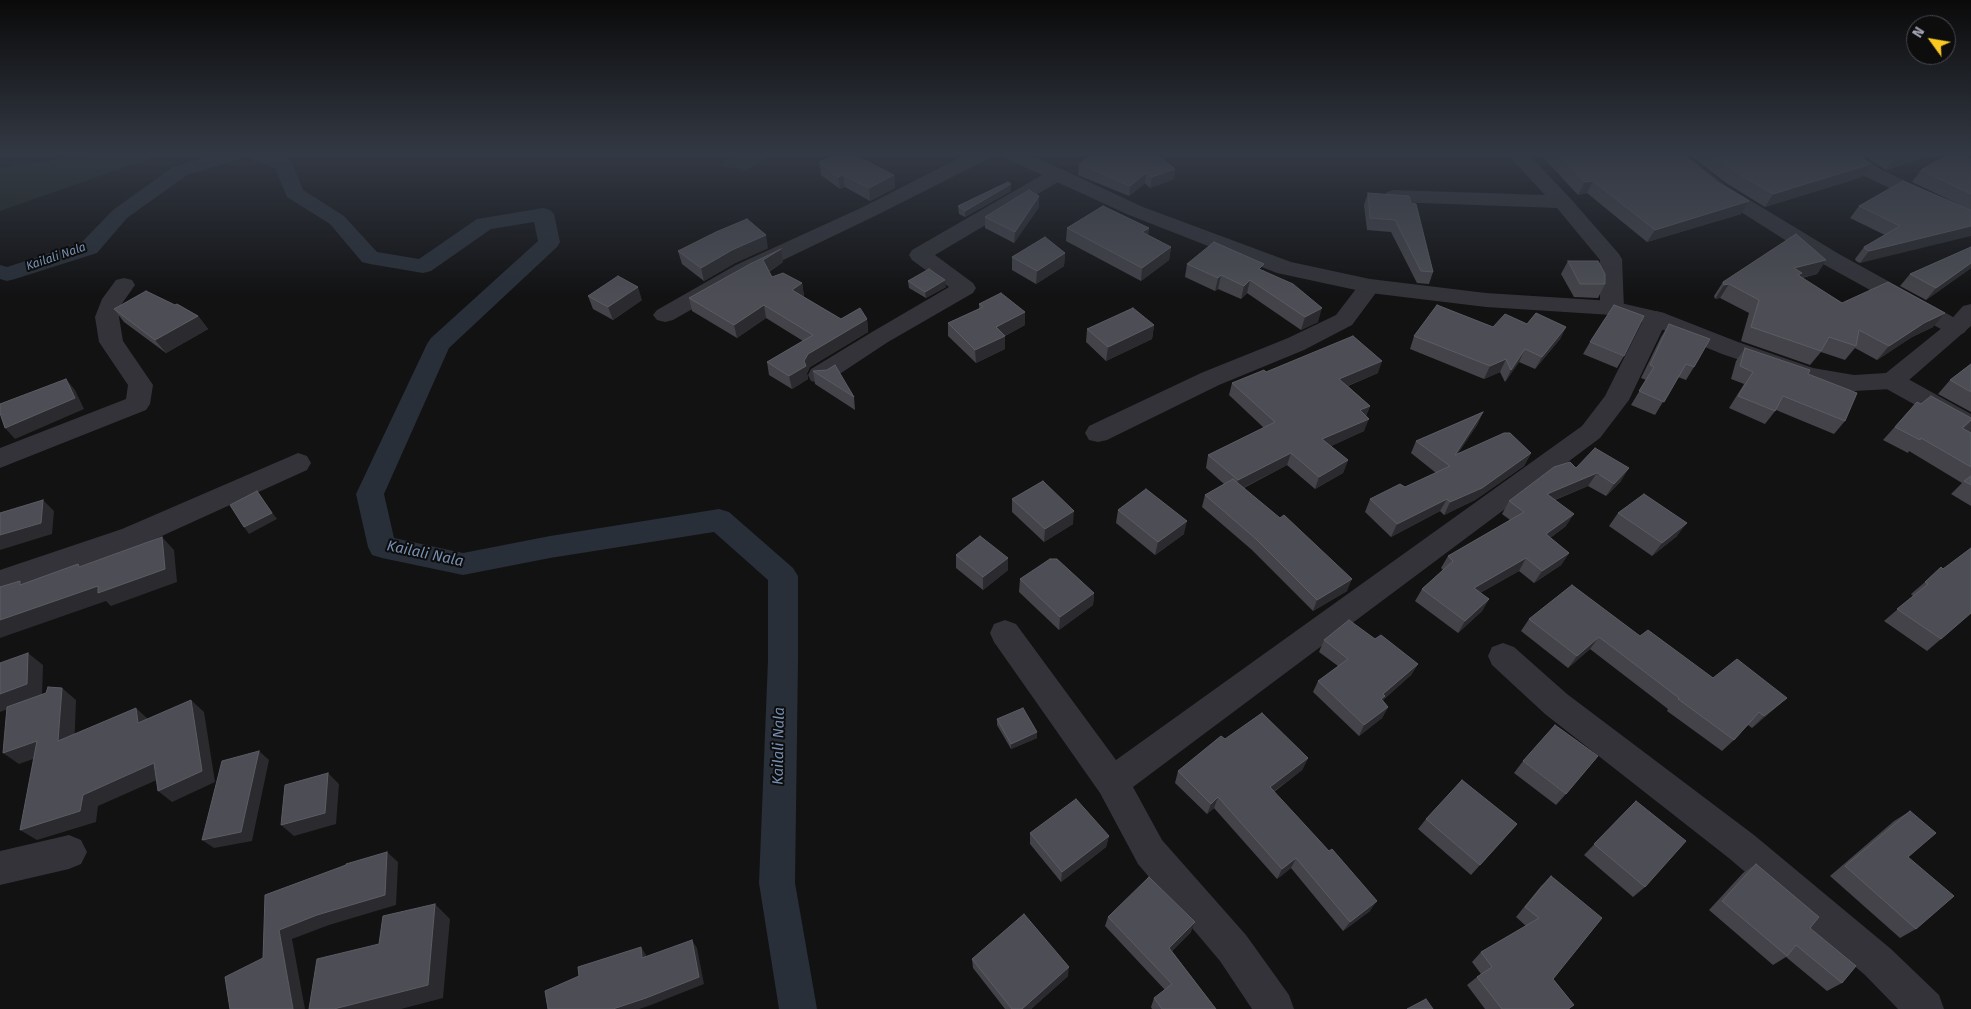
<!DOCTYPE html>
<style>
body{margin:0}
#map{position:relative;width:1971px;height:1009px;overflow:hidden;background:#121213;font-family:"Fira Sans",sans-serif}
canvas{display:block}
.north{position:absolute;left:1906px;top:15px;width:50px;height:50px;box-sizing:border-box;background:#0d0d0e;border:1px solid #494a51;border-radius:50%;rotate:302deg;font-size:14px;font-weight:700;line-height:20px;text-align:center;color:#a2a6b5}
.north::after{content:'';display:block;margin:auto;width:18px;height:22px;background:#fac823;clip-path:polygon(50% 0,100% 100%,50% 72%,0 100%)}
</style>
<div id="map">
<canvas width="1971" height="1009"></canvas>
<div class="north">N</div>
</div>
<script>
const g = document.querySelector('canvas').getContext('2d');
g.lineJoin = 'round';
function paint(path, color) {
  g.fillStyle = color;
  g.fill(path, 'evenodd');
}
function toPath(rows) {
  const path = new Path2D();
  for (const r of rows) {
    path.moveTo(r[0], r[1]);
    for (let i = 2; i < r.length; i += 2) path.lineTo(r[i], r[i + 1]);
  }
  return path;
}
function stroke(path, color, width, dash) {
  g.strokeStyle = color;
  g.lineWidth = width;
  g.lineCap = dash ? 'butt' : 'round';
  g.setLineDash(dash || []);
  g.stroke(path);
}
function label(font, color, halo, rows, align = 'center') {
  g.font = font + ' "Fira Sans",sans-serif';
  g.lineWidth = 4;
  g.setLineDash([]);
  g.textBaseline = 'middle';
  g.strokeStyle = halo;
  g.fillStyle = color;
  for (const [text, x, y, turn = 0] of rows) {
    g.save();
    g.translate(x, y);
    g.rotate((+turn || 0) * Math.PI / 180);
    g.textAlign = isNaN(turn) ? turn : align;
    if (halo) g.strokeText(text, 0, 0);
    g.fillText(text, 0, 0);
    g.restore();
  }
}
const green = toPath([
 [89,155,160,155,0,211,0,168],
 [731,155,772,155,747,170,720,166]
]);
const canal = toPath([
 [212,155,244,155,241,159,187,175,127,218,97,253,15,279,7,281,0,279,0,265,7,267,81,243,113,210,173,167,212,155],
 [247,155,278,155,291,160,303,190,344,216,377,252,419,259,477,219,543,208,550,210,554,214,560,242,557,247,449,348,384,494,394,538,463,553,550,536,719,509,729,512,793,568,798,576,798,660,795,883,817,1009,779,1009,759,883,768,660,768,580,714,532,550,558,463,575,382,558,372,555,368,547,356,494,427,344,431,338,538,241,534,222,491,229,431,271,423,273,370,264,362,262,330,224,287,197,275,168,250,159,247,155]
]);
const minor = toPath([
 [965,155,991,155,988,159,877,215,752,275,673,320,665,322,657,320,653,315,657,310,736,265,863,207,965,155],
 [1508,155,1529,155,1570,198,1619,254,1622,259,1624,308,1620,313,1612,315,1604,313,1600,308,1600,260,1557,208,1394,202,1387,200,1384,196,1387,192,1394,190,1545,195,1508,155],
 [1663,155,1686,155,1725,185,1839,254,1964,323,1968,328,1964,333,1956,336,1948,333,1823,264,1711,193,1663,155],
 [1835,155,1859,155,1880,169,1971,212,1971,226,1866,177,1838,159,1835,155],
 [1056,169,1063,171,1066,175,1063,179,935,255,973,283,976,288,973,293,888,342,829,381,820,383,811,381,808,375,811,369,872,332,949,287,912,260,909,255,912,250,1049,171,1056,169],
 [124,278,132,280,135,285,121,305,119,317,123,341,153,385,150,404,146,410,0,468,0,448,126,399,128,385,99,342,95,317,102,299,116,280,124,278],
 [1370,279,1378,281,1381,286,1352,325,1304,350,1219,385,1107,440,1098,442,1089,440,1085,433,1089,426,1201,373,1288,338,1336,315,1362,281,1370,279],
 [1656,311,1664,313,1668,318,1629,400,1600,438,1133,787,1162,840,1246,935,1289,995,1294,1009,1252,1009,1220,961,1138,864,1100,793,994,642,990,633,994,624,1005,620,1016,624,1116,760,1582,426,1605,396,1644,318,1648,313,1656,311],
 [1892,373,1901,375,1971,414,1971,434,1962,431,1883,387,1880,381,1883,375,1892,373],
 [298,453,307,456,311,463,307,470,142,545,0,594,0,570,122,529,298,453],
 [1503,643,1514,647,1567,694,1754,835,1891,949,1939,995,1944,1009,1898,1009,1865,975,1730,859,1545,714,1492,665,1488,656,1492,647,1503,643],
 [69,835,81,840,87,852,81,864,69,869,0,885,0,851,69,835]
]);
const tertiary = toPath([
 [1004,155,1031,155,1143,207,1291,262,1370,279,1486,293,1612,301,1664,313,1738,342,1813,368,1854,375,1886,373,1948,323,1963,306,1971,304,1971,326,1901,387,1892,389,1854,391,1810,384,1722,354,1649,324,1612,315,1486,307,1370,293,1277,273,1129,215,1007,159,1004,155]
]);
const wall = toPath([
 [1091,155,1174,179,1150,188,1145,183,1129,196,1078,175,1079,164],
 [1541,155,1683,155,1741,214,1647,242,1587,193,1578,195],
 [1690,155,1857,155,1871,164,1862,177,1765,207,1726,183],
 [1863,155,1931,155,1930,156,1886,170],
 [1971,159,1971,210,1912,182,1921,170],
 [819,162,894,175,895,188,870,201,845,187,840,189,821,175],
 [1011,191,965,217,959,214,958,206],
 [1368,193,1411,203,1433,272,1429,284,1417,283,1391,232,1367,230,1364,205],
 [1039,196,1039,207,1014,243,985,228,985,217],
 [1859,206,1971,210,1860,263,1856,261,1855,259,1864,247,1885,235,1850,218],
 [1067,228,1149,228,1148,235,1171,247,1169,260,1141,281,1066,241],
 [1971,247,1971,268,1926,300,1900,286,1910,274],
 [768,248,735,263,704,281,682,264,678,251],
 [1065,253,1064,266,1036,284,1012,270,1012,257],
 [1826,260,1817,274,1802,278,1842,303,1933,327,1912,337,1877,360,1855,348,1845,360,1821,352,1810,365,1741,341,1749,313,1720,298,1715,299,1714,296,1723,282],
 [1568,261,1605,284,1598,298,1574,297,1561,274],
 [783,262,769,272,772,277,802,283,804,296,803,297,841,319,867,319,868,332,810,367,807,373,808,379,792,389,769,375,767,362,803,341,766,318,737,338,692,311,689,298],
 [1187,264,1263,270,1318,322,1301,330,1247,293,1241,299,1218,289,1215,291,1185,277],
 [908,281,946,287,926,298,909,288],
 [588,296,642,300,613,320,593,309],
 [979,304,1025,312,1025,325,1005,336,1005,349,976,363,948,336,948,323,979,309],
 [114,309,198,316,208,329,166,353,124,322],
 [1527,324,1566,327,1560,339,1535,369,1519,362,1505,382,1500,372,1484,379,1410,349,1414,336],
 [1669,324,1694,367,1686,380,1678,377,1655,415,1631,405,1646,380,1641,378,1661,337],
 [1154,325,1152,339,1106,361,1086,342,1087,329],
 [1590,342,1624,356,1617,368,1583,354],
 [1745,348,1808,374,1845,421,1834,434,1776,410,1765,424,1729,408,1744,384,1731,379,1736,361],
 [1971,364,1971,412,1938,394,1950,380],
 [813,371,854,397,855,410,815,384],
 [1266,372,1378,373,1348,386,1370,406,1366,416,1364,431,1331,446,1348,460,1343,473,1315,489,1287,465,1244,488,1347,591,1313,611,1252,550,1202,507,1205,495,1224,484,1206,468,1208,455,1264,428,1229,395,1232,383],
 [1917,402,1971,421,1963,429,1971,433,1971,506,1951,494,1962,483,1909,451,1908,453,1883,440],
 [1483,412,1477,425,1458,453,1531,453,1524,466,1475,500,1444,515,1440,511,1391,537,1365,512,1370,499,1405,487,1436,473,1411,453,1416,441],
 [1576,468,1621,481,1606,496,1588,486,1555,500,1566,526,1550,538,1569,553,1561,565,1534,583,1519,571,1480,593,1489,599,1482,611,1458,633,1415,601,1422,589,1443,570,1441,568,1448,556,1510,520,1502,514,1509,501],
 [1012,499,1073,524,1044,542,1012,512],
 [1118,510,1184,534,1155,555,1116,523],
 [1618,513,1677,536,1652,556,1609,526],
 [956,555,1008,570,983,590,956,568],
 [1943,569,1941,639,1927,651,1884,621,1913,596,1911,594,1925,582],
 [1020,579,1094,593,1093,605,1059,630,1019,592],
 [1529,619,1640,636,1713,678,1787,698,1752,728,1748,725,1734,740,1722,751,1667,711,1668,709,1590,649,1568,668,1521,631],
 [1375,639,1418,664,1411,675,1383,700,1388,707,1382,718,1359,736,1313,692,1318,681,1338,666,1319,652,1324,640],
 [997,719,1037,738,1011,749,997,725],
 [1225,739,1308,758,1302,770,1274,792,1370,911,1343,931,1291,868,1277,879,1214,808,1207,814,1175,783,1178,771],
 [1523,761,1566,794,1556,805,1514,773],
 [1636,801,1645,887,1633,897,1584,855],
 [1910,811,1908,857,1916,929,1900,938,1830,876,1894,821],
 [1426,819,1517,824,1471,875,1418,829],
 [1030,833,1109,836,1106,847,1061,882,1030,844],
 [1756,864,1810,928,1842,983,1827,991,1786,957,1773,965,1709,910,1743,873],
 [1551,876,1553,979,1574,1005,1569,1009,1485,1009,1467,985,1477,977,1481,974,1472,962,1481,952,1526,926,1516,917,1541,886],
 [1108,917,1191,932,1172,951,1216,1009,1152,1009,1151,1007,1154,998,1165,990,1105,926],
 [972,959,1068,976,1031,1009,1005,1009,973,968]
]);
const shadedWall = toPath([
 [1901,155,1931,155,1930,156,1886,170,1895,157],
 [1871,164,1862,177,1765,207,1773,194],
 [1175,169,1174,179,1150,188,1152,177],
 [1146,173,1145,183,1129,196,1130,186],
 [843,175,845,187,840,189,838,177],
 [894,175,895,188,870,201,869,188],
 [1593,181,1587,193,1578,195,1585,182],
 [1011,184,1011,191,965,217,965,211],
 [1039,196,1039,207,1014,243,1015,232],
 [1749,201,1741,214,1647,242,1655,230],
 [1971,226,1971,236,1860,263,1869,251],
 [1149,228,1147,241,1142,232],
 [766,235,768,248,735,263,704,281,701,268,732,250],
 [1171,247,1169,260,1141,281,1142,268],
 [781,249,783,262,765,274,763,260],
 [1065,253,1064,266,1036,284,1037,271],
 [1826,260,1817,274,1799,278,1794,268],
 [1971,263,1971,268,1926,300,1936,288],
 [1221,275,1218,289,1215,291,1218,278],
 [945,280,946,287,926,298,925,292],
 [1250,280,1247,293,1241,299,1244,286],
 [802,283,804,296,794,303,792,290],
 [1729,284,1720,298,1715,299,1724,285],
 [638,287,642,300,613,320,608,307],
 [764,305,766,318,737,338,734,325],
 [1322,308,1318,322,1301,330,1305,317],
 [1025,312,1025,325,999,339,1005,336,1005,349,976,363,975,350,996,327],
 [1945,313,1933,327,1912,337,1877,360,1889,346,1924,323],
 [198,316,208,329,166,353,155,340],
 [867,319,868,332,810,367,807,373,808,379,792,389,789,376,804,361,808,354],
 [1154,325,1152,339,1106,361,1108,347],
 [1566,327,1560,339,1535,369,1542,357],
 [1525,349,1519,362,1505,382,1511,370],
 [1506,359,1500,372,1484,379,1490,366],
 [1382,361,1378,373,1335,391,1339,379],
 [66,379,75,390,84,409,15,439,5,428],
 [1370,406,1365,418,1360,410],
 [1483,412,1477,425,1449,467,1455,455],
 [1369,419,1364,431,1318,452,1322,439],
 [1291,453,1287,465,1235,492,1238,480],
 [1531,453,1524,466,1475,500,1444,515,1450,502],
 [1348,460,1343,473,1315,489,1319,477],
 [1629,468,1621,481,1606,496,1614,484],
 [1597,473,1588,486,1539,506,1547,494],
 [257,491,277,519,249,534,244,527],
 [1447,499,1440,511,1391,537,1397,524],
 [43,500,54,511,52,534,0,550,0,535],
 [1074,511,1073,524,1044,542,1045,529],
 [1574,514,1566,526,1538,547,1546,534],
 [1187,521,1184,534,1155,555,1158,542],
 [1687,523,1677,536,1652,556,1662,543],
 [162,537,174,550,177,582,111,606,106,601,0,638,0,620],
 [1569,553,1561,565,1534,583,1542,571],
 [1008,558,1008,570,983,590,983,577],
 [1526,558,1519,571,1467,600,1474,588],
 [1352,579,1347,591,1313,611,1317,600],
 [1094,593,1093,605,1059,630,1060,617],
 [1489,599,1482,611,1458,633,1465,621],
 [1599,637,1590,649,1568,668,1577,656],
 [28,653,43,665,42,696,0,712,0,694],
 [1418,664,1411,675,1383,700,1379,707,1383,694],
 [62,688,76,700,74,752,58,741],
 [1787,698,1774,709,1752,728,1764,716],
 [191,700,204,712,215,782,172,802,158,791],
 [1388,707,1382,718,1359,736,1364,725],
 [136,708,149,720,138,723],
 [1037,732,1037,738,1011,749,1011,744],
 [37,741,53,752,19,764,3,753],
 [259,751,269,760,252,841,214,848,202,840],
 [1308,758,1302,770,1265,798,1270,787],
 [154,763,168,775,98,806,96,822,37,840,20,830,83,795],
 [328,773,339,784,336,824,294,836,281,825],
 [1218,797,1214,808,1207,814,1211,804],
 [1109,836,1106,847,1061,882,1062,872],
 [387,852,398,862,396,905,329,925,292,939,305,1009,293,1009,279,930],
 [1296,858,1291,868,1277,879,1282,869],
 [1377,901,1370,911,1343,931,1350,922],
 [435,904,450,919,443,998,401,1009,334,1009],
 [1195,922,1191,932,1166,957,1169,948],
 [692,940,697,948,704,984,651,1005,639,1009,613,1009],
 [641,947,646,955,647,965,642,958],
 [1069,967,1068,976,1031,1009,1022,1009]
]);
const building = toPath([
 [836,155,855,155,894,175,869,188,843,175,838,177,819,162,836,155],
 [1091,155,1158,155,1175,169,1152,177,1146,173,1130,186,1079,164,1091,155],
 [1559,155,1683,155,1717,182,1749,201,1655,230,1593,181,1585,182,1559,155],
 [1713,155,1857,155,1871,164,1773,194,1734,171,1713,155],
 [1947,155,1963,155,1971,159,1971,194,1921,170,1947,155],
 [1903,181,1971,210,1971,226,1869,251,1865,249,1864,247,1900,226,1859,206,1903,181],
 [1008,182,1011,184,965,211,959,207,960,207,958,206,1008,182],
 [1029,190,1039,196,1015,232,985,217,1029,190],
 [1368,193,1409,196,1411,203,1416,204,1433,272,1421,271,1395,220,1370,218,1368,193],
 [1103,206,1149,228,1142,232,1171,247,1142,268,1067,228,1103,206],
 [747,219,766,235,732,250,701,268,678,251,716,232,747,219],
 [1796,234,1826,260,1794,268,1802,273,1798,275,1842,303,1888,282,1945,313,1924,323,1889,346,1859,330,1856,346,1829,337,1821,351,1751,327,1759,300,1729,284,1724,285,1723,282,1796,234],
 [1045,237,1065,253,1037,271,1012,257,1045,237],
 [1214,242,1264,264,1259,269,1293,284,1322,308,1305,317,1250,280,1244,286,1221,275,1218,278,1187,264,1214,242],
 [1971,247,1971,263,1936,288,1910,274,1971,247],
 [781,249,763,260,772,277,783,273,802,283,792,290,841,319,860,308,867,319,808,354,804,361,806,366,789,376,767,362,813,335,764,305,734,325,689,298,750,264,781,249],
 [1568,261,1598,261,1605,274,1605,284,1580,284,1568,261],
 [929,269,945,280,925,292,908,281,929,269],
 [618,276,638,287,608,307,588,296,618,276],
 [146,291,175,305,177,304,198,316,155,340,114,309,146,291],
 [1001,293,1025,312,996,327,1005,336,975,350,948,323,983,307,979,304,1001,293],
 [1437,305,1493,327,1505,314,1527,324,1536,313,1566,327,1542,357,1525,349,1511,370,1506,359,1490,366,1414,336,1437,305],
 [1614,305,1644,316,1624,356,1590,342,1614,305],
 [1133,308,1154,325,1108,347,1087,329,1133,308],
 [1669,324,1710,339,1694,367,1686,364,1664,402,1639,391,1654,367,1650,365,1669,324],
 [1353,336,1382,361,1339,379,1370,406,1360,410,1369,419,1322,439,1348,460,1319,477,1291,453,1238,480,1208,455,1275,422,1232,383,1264,370,1266,372,1353,336],
 [1745,348,1810,370,1808,374,1857,393,1845,421,1783,396,1775,411,1738,396,1753,372,1740,366,1745,348],
 [1971,364,1971,392,1950,380,1971,364],
 [835,365,854,397,813,371,827,370,835,365],
 [66,379,75,398,5,428,0,413,0,404,66,379],
 [1931,396,1971,418,1971,420,1962,428,1971,433,1971,467,1921,438,1920,440,1895,427,1917,402,1921,404,1931,396],
 [1483,412,1455,455,1504,433,1510,433,1531,453,1482,488,1450,502,1447,499,1397,524,1370,499,1400,484,1405,487,1450,466,1416,441,1483,412],
 [1595,448,1629,468,1614,484,1597,473,1547,494,1574,514,1546,534,1569,553,1542,571,1526,558,1474,588,1489,599,1465,621,1422,589,1453,561,1448,556,1524,512,1509,501,1554,467,1570,462,1576,468,1595,448],
 [1971,476,1971,485,1964,481,1971,476],
 [1233,479,1280,518,1284,515,1352,579,1317,600,1256,539,1205,495,1233,479],
 [1043,481,1074,511,1045,529,1012,499,1043,481],
 [1146,489,1187,521,1158,542,1118,510,1146,489],
 [257,491,272,513,244,527,230,505,257,491],
 [1644,494,1687,523,1662,543,1618,513,1644,494],
 [43,500,41,523,0,535,0,513,43,500],
 [980,536,1008,558,983,577,956,555,980,536],
 [162,537,165,569,98,593,98,586,0,620,0,587,20,581,20,585,78,564,79,567,162,537],
 [1971,548,1971,613,1941,639,1897,609,1928,584,1925,582,1941,567,1943,569,1971,548],
 [1050,559,1057,559,1094,593,1060,617,1020,579,1050,559],
 [1572,585,1640,636,1648,630,1713,678,1737,659,1787,698,1764,716,1759,712,1734,740,1678,699,1679,698,1599,637,1577,656,1529,619,1572,585],
 [1349,620,1375,639,1381,635,1418,664,1383,694,1385,696,1381,699,1388,707,1364,725,1318,681,1348,659,1324,640,1349,620],
 [28,653,27,684,0,694,0,663,28,653],
 [48,687,62,688,58,741,136,708,138,723,191,700,202,771,158,791,154,763,83,795,80,811,20,830,37,741,3,753,7,707,46,693,48,687],
 [1023,708,1037,732,1011,744,997,719,1023,708],
 [1262,713,1308,758,1270,787,1329,851,1332,849,1377,901,1350,922,1296,858,1282,869,1218,797,1211,804,1178,771,1221,736,1225,739,1262,713],
 [1555,725,1598,756,1566,794,1523,761,1555,725],
 [259,751,241,832,202,840,222,761,259,751],
 [328,773,325,813,281,825,285,785,328,773],
 [1462,780,1517,824,1480,865,1426,819,1462,780],
 [1076,799,1109,836,1062,872,1030,833,1076,799],
 [1636,801,1686,841,1645,887,1594,844,1636,801],
 [1910,811,1936,833,1908,857,1954,896,1916,929,1845,866,1910,811],
 [387,852,385,895,317,915,279,930,293,1009,230,1009,225,977,263,958,265,895,346,865,346,864,387,852],
 [1756,864,1819,917,1810,928,1856,966,1842,983,1796,945,1787,956,1722,901,1756,864],
 [1551,876,1602,918,1553,979,1574,1005,1568,1009,1502,1009,1477,977,1492,967,1481,952,1539,918,1525,907,1551,876],
 [1149,877,1195,922,1169,948,1216,1009,1162,1009,1154,998,1172,984,1108,917,1149,877],
 [435,904,428,985,334,1009,309,1009,317,959,379,944,383,916,435,904],
 [1024,914,1069,967,1022,1009,1012,1009,972,959,1024,914],
 [692,940,699,977,646,998,613,1009,548,1009,545,991,579,976,578,967,641,947,642,958,692,940],
 [1426,999,1433,1009,1407,1009,1426,999]
]);
const farWaternames = [
 ["Kailali Nala",56,257,-19]
];
const waterNames = [
 ["Kailali Nala",425,554,12],
 ["Kailali Nala",779,746,-89]
];
paint(green, '#1e261f');
paint(canal, '#282f38');
paint(minor, '#333339');
paint(tertiary, '#333339');
paint(wall, '#434349');
paint(shadedWall, '#2b2b2f');
paint(building, '#4d4e55');
stroke(building, '#5b5c64', 1);
const sky = g.createLinearGradient(0, 0, 0, 297);
sky.addColorStop(0, '#0a0a0a');
sky.addColorStop(0.52, '#333944');
sky.addColorStop(1, '#33394400');
g.fillStyle = sky;
g.fillRect(0, 0, 1971, 297);
label('italic 12px', '#7790b2', '#0d0d0e', farWaternames);
label('italic 15px', '#7790b2', '#0d0d0e', waterNames);
</script>
